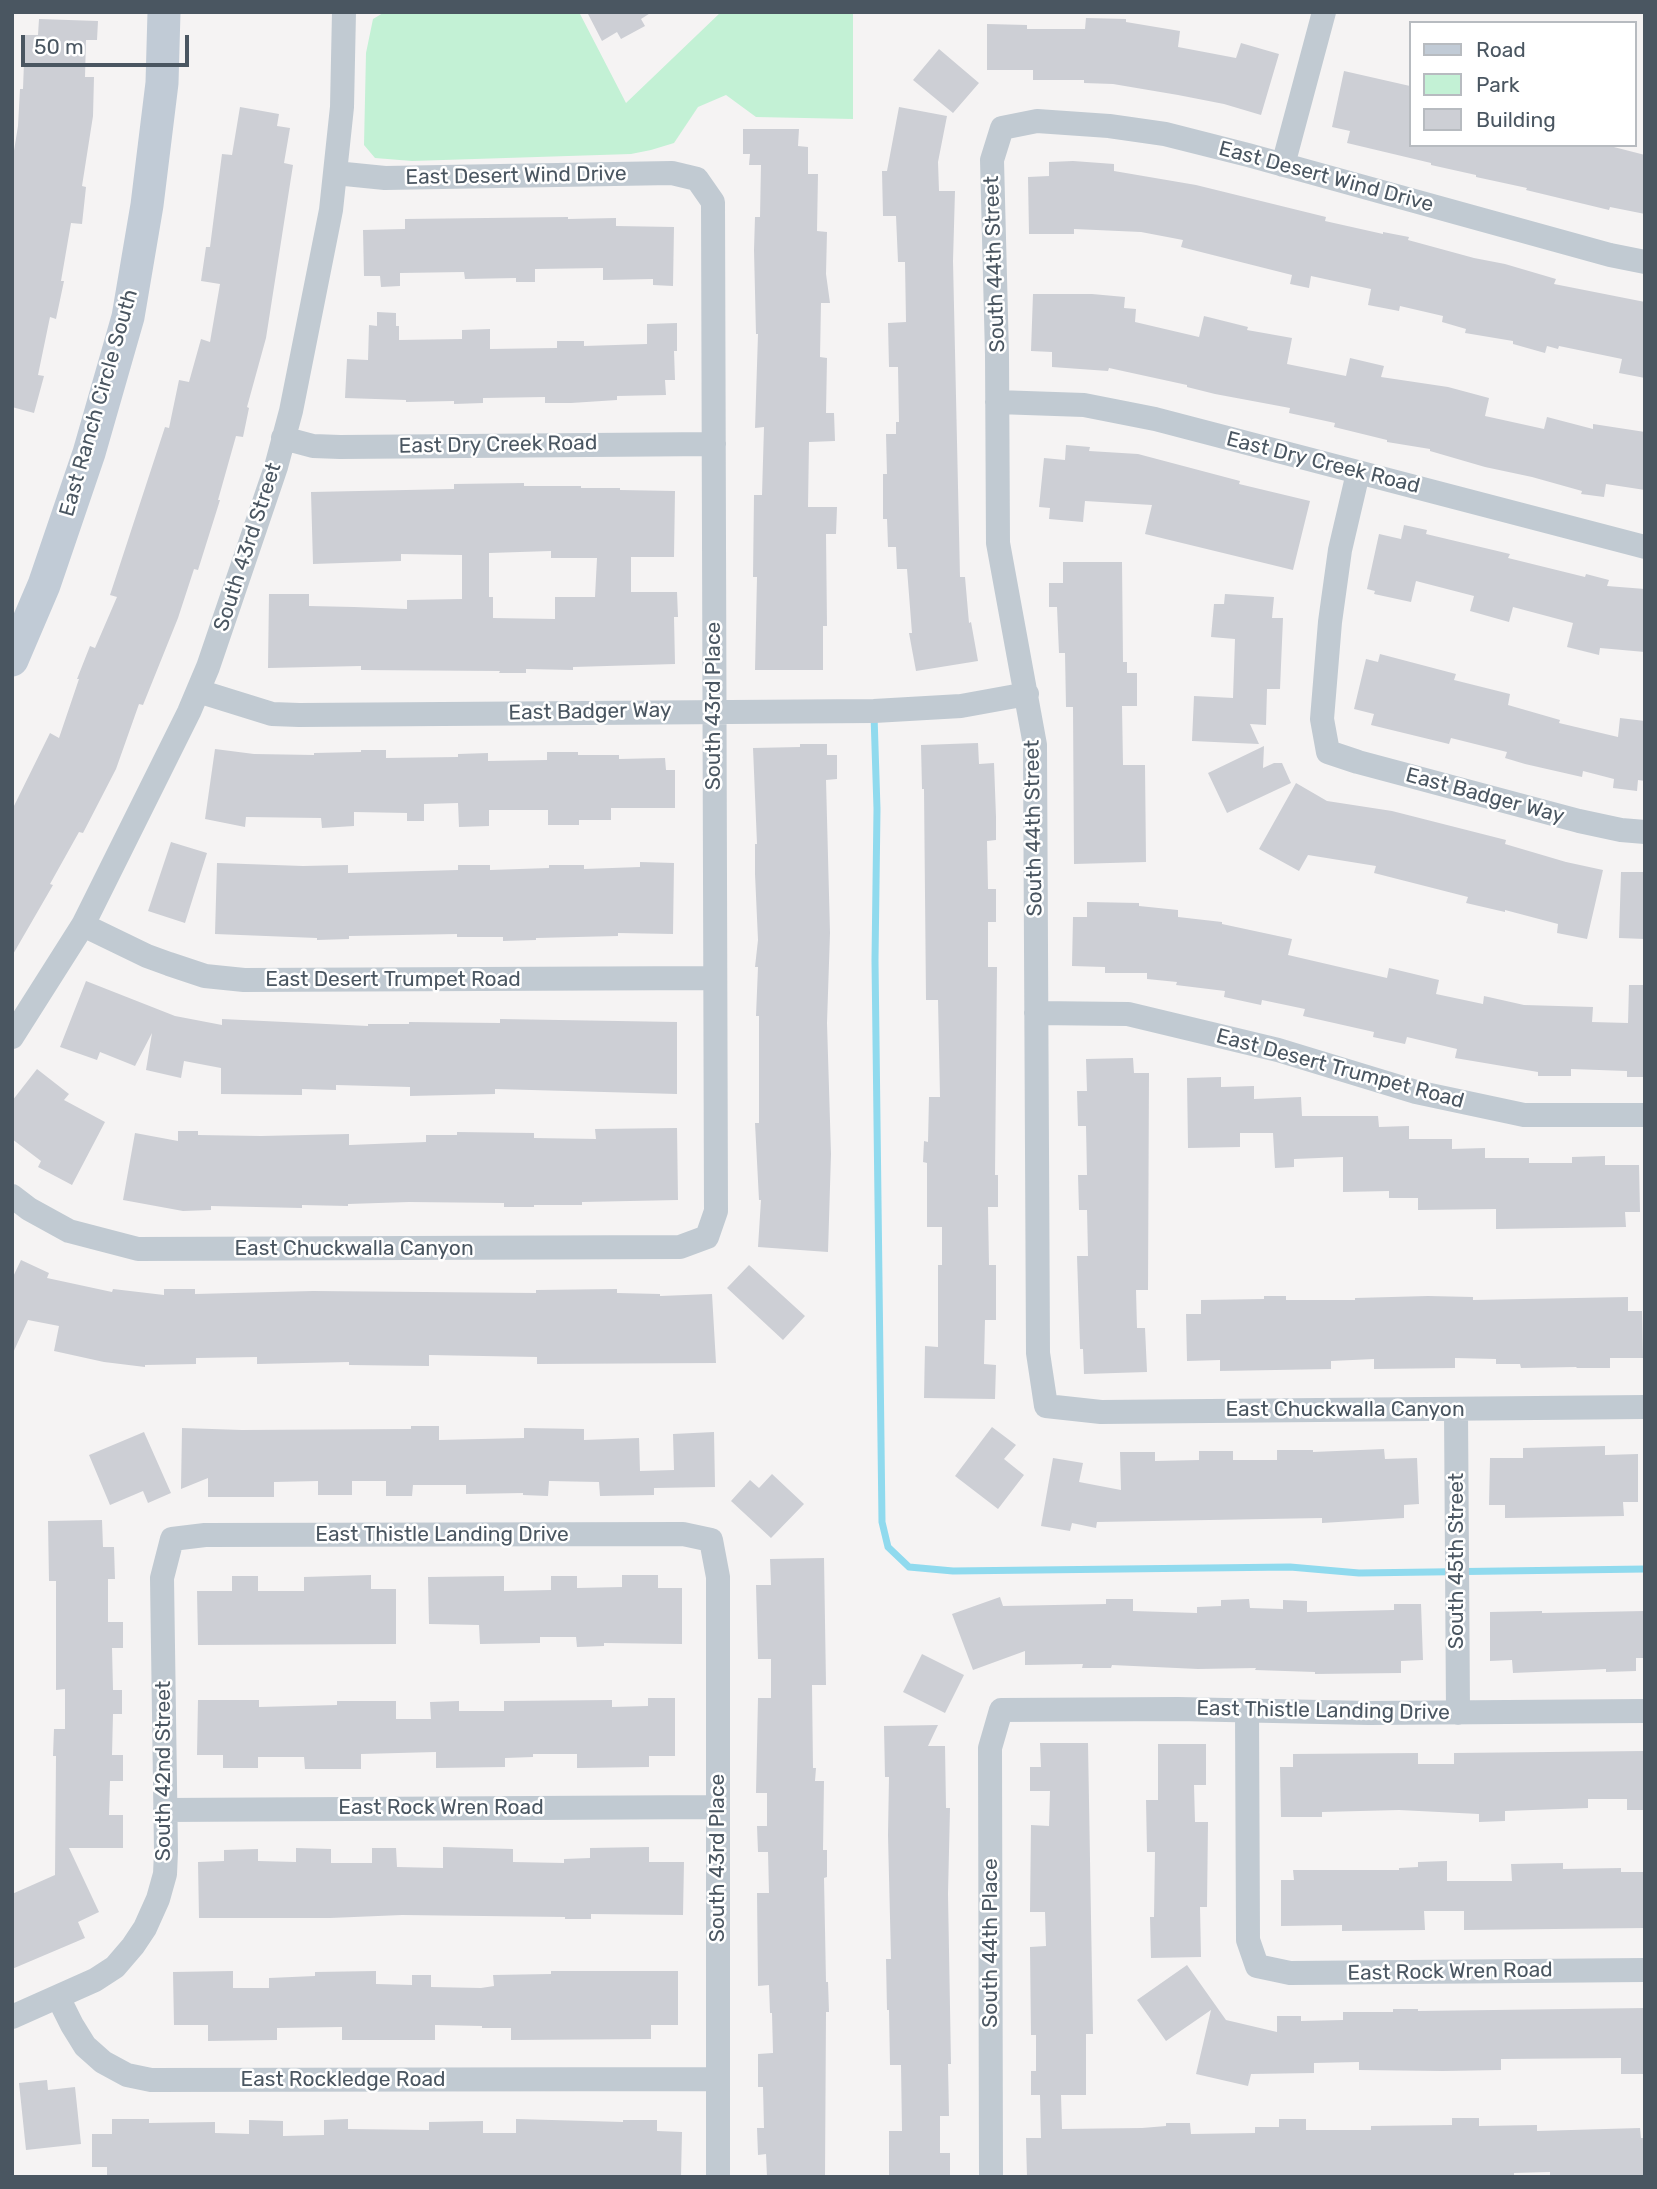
<!DOCTYPE html>
<style>
body{margin:0}
#map{position:relative;width:1657px;height:2189px;overflow:hidden;background:#f5f3f3;font-family:Rubik,sans-serif}
canvas{display:block}
.frame{position:absolute;inset:0;border:14px solid #4a5661;pointer-events:none}
.legend{position:absolute;left:1409px;top:21px;width:228px;height:126px;box-sizing:border-box;background:#fff;border:2px solid #b7bbc0;margin:0;padding:9px 12px;list-style:none;font-size:21px;color:#4a5661}
.legend li{display:flex;align-items:center;gap:14px;height:35px}
.legend b{width:35px;border:2px solid #b7bbc0}
.scale{position:absolute;left:21px;top:35px;width:168px;height:32px;box-sizing:border-box;border:4px solid #4a5661;border-top:0;padding-left:9px;font-size:21px;line-height:24px;white-space:nowrap;color:#4a5661;-webkit-text-stroke:5px #fff;paint-order:stroke}
</style>
<div id="map">
<canvas width="1657" height="2189"></canvas>
<div class="frame"></div>
<ul class="legend">
<li><b style="height:9px;background:#c1cbd6"></b>Road</li>
<li><b style="height:19px;background:#c3f1d5"></b>Park</li>
<li><b style="height:19px;background:#cdcfd5"></b>Building</li>
</ul>
<div class="scale">50 m</div>
</div>
<script>
const g = document.querySelector('canvas').getContext('2d');
g.lineJoin = 'round';
function paint(path, color) {
  g.fillStyle = color;
  g.fill(path, 'evenodd');
}
function toPath(rows) {
  const path = new Path2D();
  for (const r of rows) {
    path.moveTo(r[0], r[1]);
    for (let i = 2; i < r.length; i += 2) path.lineTo(r[i], r[i + 1]);
  }
  return path;
}
function stroke(path, color, width, dash) {
  g.strokeStyle = color;
  g.lineWidth = width;
  g.lineCap = dash ? 'butt' : 'round';
  g.setLineDash(dash || []);
  g.stroke(path);
}
function label(font, color, halo, rows, align = 'center') {
  g.font = font + ' Rubik,sans-serif';
  g.lineWidth = 5;
  g.setLineDash([]);
  g.textBaseline = 'middle';
  g.strokeStyle = halo;
  g.fillStyle = color;
  for (const [text, x, y, turn = 0] of rows) {
    g.save();
    g.translate(x, y);
    g.rotate((+turn || 0) * Math.PI / 180);
    g.textAlign = isNaN(turn) ? turn : align;
    if (halo) g.strokeText(text, 0, 0);
    g.fillText(text, 0, 0);
    g.restore();
  }
}
const green = toPath([
 [496,12,579,12,626,103,721,12,853,12,853,119,756,117,726,95,698,107,674,143,651,150,631,154,412,161,375,158,364,145,366,53,373,19,383,13,487,14]
]);
const stream = toPath([
 [874,715,877,809,875,960,882,1522,888,1547,909,1567,953,1571,1290,1567,1359,1573,1645,1569]
]);
const building = toPath([
 [587,12,652,12,641,19,645,26,621,39,617,32,602,41],
 [1086,18,1126,19,1126,22,1180,31,1178,47,1236,58,1241,43,1279,54,1261,115,1224,104,1178,95,1113,84,1084,83,1084,80,1033,80,1033,70,987,70,987,24,1027,25,1027,29,1085,29],
 [39,19,98,21,97,40,86,40,85,77,94,77,93,116,82,186,86,187,82,224,71,223,61,281,64,281,56,319,50,317,38,375,44,376,34,413,12,407,12,163,18,126,20,89,23,89,25,35,38,35],
 [939,49,979,83,953,113,913,80],
 [1344,71,1410,86,1410,145,1606,145,1645,155,1645,214,1610,207,1609,210,1526,190,1527,188,1476,177,1476,175,1431,165,1431,163,1347,143,1350,131,1332,127],
 [240,107,279,114,277,126,290,128,284,163,293,165,266,338,247,407,249,408,243,437,236,436,218,500,220,500,198,570,194,569,178,618,143,705,139,704,116,769,83,833,79,832,50,884,53,885,12,956,12,810,50,733,59,738,79,679,77,679,90,646,95,648,117,597,110,595,165,427,169,428,179,380,189,382,201,339,210,342,220,284,201,281,206,247,210,247,222,154,232,155],
 [899,107,947,116,938,162,939,191,955,191,953,261,960,577,965,577,969,623,971,622,978,661,916,671,909,633,912,633,907,569,897,569,896,547,888,547,887,519,883,519,883,474,887,474,886,434,896,434,896,422,899,422,898,367,889,367,888,323,906,322,905,262,898,262,896,216,883,216,882,171,887,171],
 [743,129,799,129,798,146,808,147,808,174,818,174,817,231,827,232,826,274,830,303,821,303,820,357,827,358,826,413,834,413,835,441,809,442,808,507,837,507,836,534,826,534,827,626,823,626,823,670,755,670,757,577,753,577,754,495,762,495,764,427,755,428,758,334,756,334,754,250,755,217,760,217,761,165,749,165,750,154,743,154],
 [1073,161,1114,164,1114,171,1196,185,1326,217,1325,221,1383,234,1383,232,1409,237,1408,240,1474,258,1505,264,1556,279,1554,284,1645,302,1645,378,1619,373,1622,359,1559,346,1558,349,1547,346,1545,353,1513,344,1513,341,1465,333,1466,329,1442,322,1443,316,1400,306,1399,311,1368,305,1371,289,1311,276,1309,288,1290,284,1292,275,1181,247,1183,240,1141,232,1074,229,1074,234,1029,234,1028,177,1049,176,1049,162],
 [568,217,568,219,616,218,616,226,674,227,673,286,653,285,653,279,603,280,603,268,535,269,535,282,516,282,516,278,465,279,464,272,400,273,400,286,381,287,380,276,364,276,363,230,405,229,405,219],
 [1033,294,1092,294,1125,297,1124,308,1136,309,1135,322,1199,337,1204,316,1248,327,1247,330,1292,338,1287,364,1346,376,1350,358,1384,366,1381,377,1448,387,1489,398,1485,416,1544,429,1547,417,1593,429,1593,424,1645,432,1645,490,1606,484,1604,497,1581,494,1582,491,1532,477,1485,467,1430,451,1430,449,1387,442,1387,440,1334,427,1335,423,1289,413,1290,408,1215,394,1187,387,1187,385,1109,368,1108,371,1052,367,1052,352,1031,351],
 [377,312,396,313,396,326,399,326,399,340,462,339,462,330,490,329,490,349,557,348,557,341,584,341,584,346,647,344,647,324,677,323,677,351,674,351,675,380,665,380,666,395,617,396,617,400,571,403,545,403,545,397,483,398,483,403,454,404,454,401,406,402,406,400,345,398,347,359,368,360,369,325,377,326],
 [1066,445,1090,447,1089,451,1138,454,1240,481,1239,484,1310,501,1293,570,1145,534,1152,505,1085,501,1083,522,1049,519,1050,508,1039,507,1044,458,1065,460],
 [524,483,524,486,581,486,581,488,620,488,620,490,675,491,674,557,631,557,631,592,677,592,678,617,674,617,675,664,573,667,573,670,526,669,526,673,499,673,500,671,361,670,361,666,268,668,269,594,309,594,309,606,354,607,407,609,407,600,462,599,462,555,401,554,401,561,313,564,311,492,454,489,454,484],
 [551,551,551,558,597,558,595,597,555,597,555,619,493,618,493,597,489,597,489,553],
 [1404,525,1427,530,1426,534,1510,554,1508,558,1585,577,1586,574,1609,580,1607,586,1645,589,1645,652,1600,648,1599,655,1567,647,1573,623,1513,607,1509,622,1470,611,1474,596,1416,581,1411,602,1374,594,1375,591,1367,589,1379,534,1401,539],
 [1063,562,1122,562,1123,662,1127,662,1127,673,1137,673,1137,706,1122,706,1123,765,1145,765,1146,862,1074,864,1073,707,1066,707,1065,653,1059,653,1057,607,1049,607,1049,583,1063,583],
 [1225,594,1274,597,1272,618,1283,618,1280,689,1267,689,1266,725,1250,724,1259,744,1192,741,1194,696,1233,698,1235,639,1211,637,1214,604,1224,604],
 [1380,654,1456,674,1454,680,1510,694,1508,705,1560,720,1559,723,1618,737,1620,718,1645,721,1645,781,1638,780,1637,791,1613,788,1614,779,1583,771,1582,777,1525,764,1505,758,1507,752,1451,738,1449,744,1371,725,1374,714,1354,709,1366,659,1378,662],
 [978,743,979,764,994,763,996,817,996,840,987,841,988,889,996,889,996,922,988,922,988,967,997,967,995,1175,998,1175,998,1207,988,1207,989,1265,996,1265,996,1320,985,1320,984,1364,996,1365,995,1399,924,1398,925,1346,938,1347,938,1265,942,1265,942,1227,927,1227,927,1163,923,1162,924,1141,928,1142,929,1097,940,1097,938,1000,926,1000,924,789,922,789,921,745],
 [800,744,827,744,827,755,837,755,837,779,826,780,830,933,827,1023,831,1154,828,1252,758,1247,761,1200,759,1200,755,1123,759,1123,759,1016,756,1016,758,967,755,967,758,940,755,874,755,844,757,844,753,748,800,747],
 [1264,746,1263,768,1274,763,1282,763,1291,783,1227,813,1208,773],
 [215,749,254,754,314,755,314,753,361,752,361,750,386,750,386,758,458,757,458,754,488,753,488,761,547,760,547,752,578,752,578,755,619,755,619,759,665,758,666,770,675,770,675,808,611,808,611,820,579,820,579,825,548,825,548,810,489,810,489,826,459,827,458,803,424,804,424,821,407,821,407,813,354,812,354,826,322,828,321,818,246,817,245,827,205,819],
 [1296,783,1327,801,1392,811,1506,840,1505,844,1566,862,1603,870,1587,939,1557,933,1558,924,1505,910,1505,912,1466,903,1468,897,1374,873,1376,866,1308,855,1299,871,1259,849],
 [171,842,207,853,185,923,148,911],
 [640,862,674,863,673,934,618,933,618,936,536,938,536,940,503,941,503,937,457,937,457,934,349,936,349,939,317,940,317,938,215,934,217,863,303,866,348,865,348,873,458,870,458,865,490,865,490,870,549,868,549,865,584,865,584,869,640,867],
 [1621,872,1645,872,1645,939,1619,938],
 [1087,902,1139,903,1139,906,1178,910,1178,917,1222,922,1222,924,1292,939,1288,955,1387,978,1389,968,1439,980,1436,994,1483,1004,1484,996,1524,1005,1593,1007,1592,1022,1628,1023,1629,985,1645,985,1645,1077,1627,1077,1627,1071,1571,1069,1571,1076,1538,1076,1538,1072,1455,1058,1457,1049,1407,1037,1405,1044,1373,1037,1374,1032,1303,1016,1305,1009,1262,1000,1261,1005,1224,997,1225,991,1176,985,1177,982,1147,979,1147,973,1105,973,1105,967,1072,966,1073,917,1087,917],
 [86,981,175,1016,222,1025,222,1019,368,1026,368,1024,409,1024,409,1022,500,1023,500,1019,677,1022,677,1094,495,1089,495,1094,410,1096,410,1087,336,1085,336,1090,302,1089,302,1095,221,1094,221,1068,184,1061,181,1078,146,1070,152,1033,135,1066,100,1052,97,1060,60,1047],
 [1133,1058,1134,1073,1149,1073,1148,1290,1136,1290,1137,1328,1145,1328,1147,1372,1084,1374,1083,1349,1080,1349,1077,1256,1088,1256,1087,1210,1079,1210,1078,1175,1087,1175,1086,1126,1078,1126,1077,1091,1087,1091,1086,1059],
 [37,1069,69,1094,64,1100,105,1122,72,1185,38,1167,41,1161,12,1139,12,1101],
 [1221,1077,1221,1087,1254,1086,1254,1099,1301,1097,1302,1116,1378,1116,1379,1127,1409,1126,1409,1139,1452,1139,1452,1149,1485,1148,1485,1158,1529,1158,1529,1163,1572,1163,1572,1157,1605,1156,1605,1165,1639,1165,1640,1212,1625,1212,1626,1227,1496,1229,1496,1209,1418,1210,1418,1198,1389,1198,1389,1191,1343,1192,1343,1157,1294,1159,1294,1167,1275,1168,1273,1133,1240,1133,1240,1147,1188,1148,1187,1078],
 [677,1128,678,1200,582,1202,582,1205,534,1205,534,1207,504,1207,504,1203,409,1202,348,1204,348,1206,302,1205,302,1208,211,1206,211,1210,183,1211,123,1200,135,1133,178,1141,178,1131,198,1131,198,1135,261,1136,349,1134,349,1145,426,1142,426,1135,457,1135,457,1132,534,1133,534,1138,596,1139,595,1129],
 [21,1260,49,1273,47,1278,112,1292,113,1289,164,1295,164,1289,195,1289,195,1294,313,1291,536,1293,536,1290,617,1289,617,1293,660,1294,660,1296,712,1294,716,1363,537,1364,537,1357,429,1355,429,1366,349,1365,349,1362,257,1364,257,1357,196,1358,196,1364,145,1365,145,1367,104,1362,54,1351,59,1326,28,1320,12,1355,12,1279],
 [749,1265,805,1316,783,1340,727,1288],
 [1264,1296,1286,1296,1286,1300,1355,1300,1355,1298,1428,1296,1473,1297,1473,1300,1628,1297,1628,1311,1642,1311,1643,1358,1610,1358,1610,1368,1577,1368,1576,1367,1521,1368,1520,1364,1496,1364,1496,1359,1455,1358,1455,1368,1374,1369,1374,1359,1331,1361,1331,1369,1220,1371,1220,1360,1187,1361,1186,1314,1201,1314,1201,1300,1264,1299],
 [411,1426,439,1426,439,1440,524,1438,524,1428,584,1429,584,1440,639,1438,640,1471,674,1470,673,1434,714,1432,715,1487,654,1488,654,1495,600,1496,599,1482,549,1481,548,1496,523,1495,523,1493,466,1494,466,1485,413,1485,412,1496,386,1496,386,1481,352,1481,352,1495,318,1495,318,1481,274,1482,274,1497,208,1497,208,1478,181,1489,182,1428,242,1430,411,1429],
 [992,1427,1016,1445,1004,1459,1024,1475,998,1509,955,1476],
 [144,1432,171,1493,148,1503,143,1491,110,1505,89,1455],
 [1605,1446,1605,1455,1638,1454,1638,1502,1623,1502,1624,1516,1505,1518,1505,1505,1489,1505,1490,1458,1523,1458,1523,1448],
 [1384,1449,1385,1459,1417,1458,1419,1504,1404,1505,1404,1518,1322,1523,1322,1518,1097,1522,1096,1528,1072,1523,1070,1531,1041,1526,1053,1458,1083,1463,1079,1482,1121,1490,1120,1452,1155,1452,1155,1461,1199,1460,1199,1451,1233,1451,1233,1460,1277,1460,1277,1450,1313,1450,1313,1452],
 [772,1474,804,1504,771,1538,731,1501,750,1480,759,1488],
 [102,1520,103,1547,114,1547,115,1579,108,1579,108,1622,123,1622,123,1648,112,1648,113,1690,122,1690,122,1714,113,1714,112,1755,123,1755,123,1781,110,1781,109,1815,123,1815,123,1848,69,1848,99,1912,78,1922,85,1938,12,1969,12,1894,55,1875,56,1756,53,1756,54,1729,65,1729,65,1689,56,1690,56,1581,49,1581,48,1521],
 [824,1558,826,1685,812,1685,813,1768,816,1768,815,1781,824,1781,823,1850,827,1850,827,1877,824,1878,826,1982,828,1982,829,2012,826,2012,825,2177,767,2177,766,2154,758,2155,757,2128,764,2128,763,2087,758,2087,758,2054,773,2053,772,2013,770,2013,769,1985,758,1986,757,1893,769,1893,768,1852,758,1852,757,1826,767,1826,767,1793,756,1793,758,1698,771,1698,771,1659,758,1659,756,1585,771,1585,770,1559],
 [371,1575,371,1589,396,1589,396,1644,198,1645,197,1591,232,1591,232,1576,258,1576,258,1591,304,1591,304,1577],
 [622,1575,658,1575,658,1588,682,1588,682,1644,604,1643,604,1646,577,1647,576,1637,540,1637,540,1643,480,1644,479,1625,429,1624,428,1577,504,1576,504,1591,551,1590,551,1576,577,1576,577,1588,622,1587],
 [1000,1597,1003,1606,1106,1604,1106,1599,1133,1599,1133,1611,1197,1613,1197,1607,1221,1606,1221,1600,1249,1599,1250,1608,1283,1609,1283,1600,1307,1601,1307,1612,1394,1610,1394,1604,1421,1604,1423,1660,1401,1661,1401,1673,1315,1674,1315,1672,1255,1670,1256,1668,1198,1669,1112,1665,1111,1668,1082,1668,1083,1664,1025,1665,1025,1651,973,1670,952,1614],
 [1542,1611,1542,1613,1645,1611,1645,1658,1636,1658,1636,1671,1606,1672,1606,1669,1513,1673,1512,1660,1490,1661,1490,1612],
 [922,1654,964,1675,945,1713,903,1692],
 [648,1698,675,1698,675,1756,649,1756,649,1767,577,1768,577,1754,533,1754,533,1757,505,1758,505,1767,436,1768,436,1752,361,1754,361,1769,305,1769,304,1757,258,1757,258,1768,223,1768,223,1755,197,1755,198,1700,259,1700,259,1707,337,1705,337,1701,396,1701,396,1719,431,1719,430,1702,459,1701,459,1711,504,1711,504,1701,612,1700,612,1707,648,1706],
 [938,1725,928,1746,945,1746,946,1808,950,1808,948,1894,951,2064,948,2064,949,2116,940,2116,940,2153,950,2153,950,2177,889,2177,889,2131,902,2131,901,2065,890,2065,889,2010,887,2010,886,1959,891,1959,888,1835,889,1777,885,1777,884,1726],
 [1040,1743,1088,1743,1093,2034,1086,2034,1086,2095,1061,2095,1062,2129,1142,2128,1166,2126,1166,2123,1190,2123,1191,2134,1255,2133,1255,2127,1279,2127,1279,2119,1306,2119,1306,2130,1371,2130,1371,2126,1452,2125,1452,2118,1479,2118,1479,2126,1537,2125,1537,2131,1640,2128,1641,2138,1645,2138,1645,2177,1550,2177,1550,2172,1514,2173,1514,2177,1027,2177,1026,2138,1041,2138,1040,2095,1031,2095,1031,2071,1036,2071,1036,2035,1031,2035,1030,1947,1046,1946,1045,1912,1030,1912,1031,1825,1049,1826,1050,1791,1030,1791,1030,1767,1041,1767],
 [1158,1744,1206,1744,1206,1785,1194,1785,1195,1822,1208,1822,1207,1907,1200,1907,1201,1957,1151,1958,1150,1917,1154,1917,1155,1852,1147,1852,1146,1800,1158,1800],
 [1645,1751,1645,1810,1627,1810,1627,1799,1588,1799,1588,1808,1505,1811,1505,1821,1479,1822,1479,1814,1399,1810,1322,1812,1322,1817,1281,1817,1280,1767,1293,1767,1293,1754,1418,1753,1418,1764,1454,1764,1454,1753],
 [443,1847,513,1849,513,1862,564,1863,564,1859,590,1858,590,1848,649,1847,649,1862,684,1862,683,1915,591,1914,591,1919,565,1919,565,1917,402,1915,330,1918,199,1918,198,1862,224,1861,224,1850,258,1849,258,1861,296,1862,296,1848,331,1849,331,1863,372,1863,372,1848,396,1848,397,1867,443,1868],
 [1447,1861,1447,1881,1512,1881,1511,1864,1563,1863,1563,1869,1621,1868,1621,1872,1645,1872,1645,1928,1464,1930,1464,1911,1424,1911,1425,1930,1342,1931,1342,1925,1281,1926,1281,1880,1294,1880,1293,1870,1399,1870,1399,1868,1418,1867,1418,1862],
 [1187,1965,1226,2020,1277,2032,1277,2016,1301,2016,1301,2021,1343,2020,1343,2012,1393,2012,1393,2009,1418,2009,1418,2011,1645,2008,1645,2074,1621,2074,1621,2058,1501,2059,1501,2070,1443,2071,1359,2070,1359,2062,1314,2063,1314,2073,1251,2074,1248,2086,1196,2074,1211,2010,1166,2041,1137,2000],
 [233,1971,233,1988,269,1988,269,1978,315,1976,315,1972,376,1971,376,1984,412,1985,412,1975,431,1975,431,1987,481,1988,494,1986,493,1975,551,1974,551,1971,678,1971,678,2025,651,2025,651,2039,511,2040,511,2028,482,2028,482,2026,435,2025,435,2040,342,2040,342,2027,277,2028,277,2040,208,2041,208,2025,174,2025,173,1972],
 [47,2080,48,2090,75,2087,81,2144,26,2150,19,2083],
 [112,2119,149,2119,149,2123,215,2122,215,2133,249,2134,249,2120,283,2121,283,2136,324,2135,324,2120,348,2119,348,2129,429,2130,429,2122,483,2121,483,2133,516,2133,516,2119,623,2122,623,2120,657,2120,657,2131,682,2132,681,2177,107,2177,107,2167,92,2167,92,2134,112,2134]
]);
const street = toPath([
 [1283,165,1324,12],
 [1645,262,1610,255,1248,155,1165,134,1109,126,1037,121,1002,128,992,160,997,355,998,543,1035,745,1038,1353,1046,1406,1101,1412,1645,1407],
 [997,402,1084,405,1155,419,1645,547],
 [283,438,313,446,340,447,714,444],
 [1358,473,1340,550,1330,622,1322,719,1328,752,1358,762,1579,821,1621,830,1645,832],
 [198,691,272,714,299,715,874,711,961,706,1027,694],
 [83,925,147,956,169,964,205,976,244,980,715,978],
 [1036,1013,1128,1014,1278,1050,1416,1092,1524,1115,1645,1115],
 [12,1037,83,925,189,712,208,667,276,467,291,411,331,210,342,107,344,12],
 [12,1196,29,1209,69,1231,138,1249,680,1247,707,1237,716,1211,713,202,697,179,672,173,385,178,335,173],
 [1456,1409,1458,1713],
 [1247,1712,1248,1940,1257,1966,1290,1973,1645,1970],
 [165,1810,717,1807],
 [58,1997,72,2025,85,2046,103,2062,127,2075,151,2080,717,2079],
 [12,2017,95,1980,115,1967,133,1946,145,1928,158,1899,165,1874,166,1852,162,1578,172,1539,205,1535,683,1534,711,1540,718,1577,718,2177],
 [991,2177,990,1748,1001,1710,1178,1709,1369,1713,1645,1711]
]);
const secondary = toPath([
 [12,660,44,585,89,453,128,317,147,205,162,83,164,12]
]);
const streetNames = [
 ["East Desert Wind Drive",516,176,-1],
 ["East Desert Wind Drive",1326,177,15],
 ["South 44th Street",995,264,-92],
 ["East Ranch Circle South",99,403,-74],
 ["East Dry Creek Road",498,445,-1],
 ["East Dry Creek Road",1323,463,14],
 ["South 43rd Street",248,547,-72],
 ["South 43rd Place",714,706,-90],
 ["East Badger Way",590,712,-1],
 ["East Badger Way",1485,796,15],
 ["South 44th Street",1034,828,-91],
 ["East Desert Trumpet Road",393,980],
 ["East Desert Trumpet Road",1340,1069,15],
 ["East Chuckwalla Canyon",354,1249],
 ["East Chuckwalla Canyon",1345,1410],
 ["East Thistle Landing Drive",442,1535],
 ["South 45th Street",1457,1561,-90],
 ["East Thistle Landing Drive",1323,1711,1],
 ["South 42nd Street",164,1771,-90],
 ["East Rock Wren Road",441,1808],
 ["South 43rd Place",718,1858,-90],
 ["South 44th Place",991,1943,-90],
 ["East Rock Wren Road",1450,1972,-1],
 ["East Rockledge Road",343,2080]
];
paint(green, '#c3f1d5');
stroke(stream, '#90daee', 7);
paint(building, '#cdcfd5');
stroke(street, '#c1cad2', 24);
stroke(secondary, '#c1cbd6', 33);
label('21px', '#4a5661', '#fff', streetNames);
</script>
